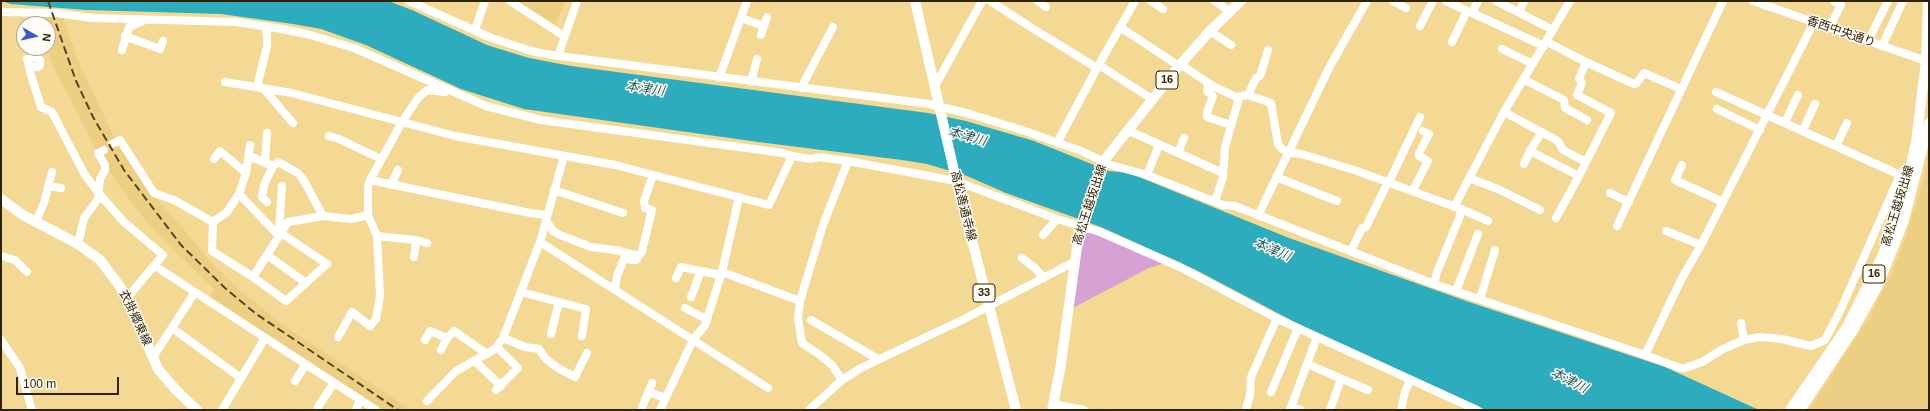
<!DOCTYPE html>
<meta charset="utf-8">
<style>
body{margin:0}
#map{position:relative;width:1930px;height:411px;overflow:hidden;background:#f4d995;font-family:Arial,sans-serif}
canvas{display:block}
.frame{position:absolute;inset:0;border:2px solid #2e2307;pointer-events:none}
.north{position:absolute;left:16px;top:16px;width:40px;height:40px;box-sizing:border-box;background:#fffcf6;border:1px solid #aba596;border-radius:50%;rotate:98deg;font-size:11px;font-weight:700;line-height:16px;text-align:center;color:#2e2307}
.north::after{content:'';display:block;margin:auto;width:14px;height:18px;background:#3d5acc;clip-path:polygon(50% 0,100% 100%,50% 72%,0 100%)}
.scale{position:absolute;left:16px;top:377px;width:103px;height:18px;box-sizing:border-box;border:2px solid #2e2307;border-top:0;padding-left:5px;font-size:12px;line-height:14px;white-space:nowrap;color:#2e2307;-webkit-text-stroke:3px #fffcf6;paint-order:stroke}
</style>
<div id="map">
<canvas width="1930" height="411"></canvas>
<div class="frame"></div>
<div class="north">N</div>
<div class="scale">100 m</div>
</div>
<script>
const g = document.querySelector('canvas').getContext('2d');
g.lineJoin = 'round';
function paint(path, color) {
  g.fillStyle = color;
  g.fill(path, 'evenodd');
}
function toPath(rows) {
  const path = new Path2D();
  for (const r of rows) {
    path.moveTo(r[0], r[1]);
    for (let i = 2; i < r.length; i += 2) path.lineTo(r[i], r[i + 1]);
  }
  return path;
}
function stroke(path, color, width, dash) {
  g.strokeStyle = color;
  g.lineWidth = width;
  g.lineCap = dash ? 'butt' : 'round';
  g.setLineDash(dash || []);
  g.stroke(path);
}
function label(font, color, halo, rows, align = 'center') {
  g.font = font + ' Arial,"Noto Sans JP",sans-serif';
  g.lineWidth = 3;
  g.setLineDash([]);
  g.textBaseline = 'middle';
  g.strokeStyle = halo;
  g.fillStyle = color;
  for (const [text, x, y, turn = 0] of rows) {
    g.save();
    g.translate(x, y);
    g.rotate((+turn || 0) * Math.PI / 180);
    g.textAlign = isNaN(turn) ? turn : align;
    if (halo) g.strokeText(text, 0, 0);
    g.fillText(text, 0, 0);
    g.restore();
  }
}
const built = toPath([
 [516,1,565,1,556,25],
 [36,16,63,17,79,63,114,137,111,142,114,147,119,147,147,187,215,266,240,290,280,323,411,410,384,410,210,297,214,289,155,232,130,201,107,168,103,156,105,153,96,150,53,66,47,48,48,24,38,24],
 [1929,147,1929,410,1809,410,1870,316,1892,272,1906,236,1924,177]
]);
const green = toPath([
 [1086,229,1152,258,1162,264,1149,268,1071,309,1077,259]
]);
const water = toPath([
 [1,1,388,1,412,10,487,45,529,58,571,66,928,113,966,121,1034,141,1109,171,1129,173,1289,238,1469,302,1665,367,1759,410,1486,410,1306,328,1196,270,1101,227,1006,193,967,176,927,164,902,160,758,142,524,109,461,89,366,45,321,29,293,24,221,14,86,10,11,4]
]);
const minor = toPath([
 [409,1,489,37,531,51,552,55,891,99,929,104,970,114,1025,131,1081,151,1111,165,1147,175,1223,205,1235,206,1434,284,1645,355,1682,278,1701,245,1814,22],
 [510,1,564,36],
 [990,1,1032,28,1097,68],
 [1038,1,1046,7],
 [1151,1,1163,9],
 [1215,1,1229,11],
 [1393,1,1406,8],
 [1446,1,1544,46],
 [1496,1,1553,30],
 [1753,1,1929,62],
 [1,12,56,13,93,18,236,22,282,29,307,34,354,48,486,106,541,120,783,153,792,156,811,159,819,157,848,161,956,181,1057,219,1100,232,1180,267,1278,319,1477,410],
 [1519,12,1524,1],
 [1472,13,1478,1],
 [741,18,764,26],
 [1420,26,1433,1],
 [1120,27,1179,66],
 [1829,28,1841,5,1834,1],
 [475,30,485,1],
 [1210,31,1231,45],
 [761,35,767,17],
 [125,36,160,49,163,41],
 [1868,41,1888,1],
 [1452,42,1467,11],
 [1547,42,1586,62,1579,79,1582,83,1577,95,1611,113,1586,162],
 [1882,46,1903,1],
 [1502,49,1533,64],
 [122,50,129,27,145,20],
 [558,56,577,1],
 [1586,62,1634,84,1636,84,1644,73,1681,89],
 [1180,64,1213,86,1236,97,1248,95,1271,103,1278,144,1282,149,1288,152,1305,155,1357,171,1461,209,1460,216,1437,272,1434,284],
 [1099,65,1152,99],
 [29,67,38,67,40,65,40,60,37,58,27,59,29,67,30,72,41,107,52,112,85,175,101,196,124,222,163,255,127,298],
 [719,78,747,1],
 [1523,79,1564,100,1565,108,1587,120],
 [225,82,292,93,455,136,615,165,769,205,792,156],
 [751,82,757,59],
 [1208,83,1207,91,1213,96,1207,112,1207,117,1231,125],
 [935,86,982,1],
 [257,87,267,46,267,35,265,26],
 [263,88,293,123],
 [801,88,833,27],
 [1716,92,1900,175],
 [1248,95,1256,78,1260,76,1268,50],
 [1717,109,1760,130],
 [1504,112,1558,141,1563,150,1586,162,1579,176,1530,151,1541,133],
 [1785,122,1798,95],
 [1127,130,1223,173],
 [1803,130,1815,104],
 [329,136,339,139,381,159],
 [1057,143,1097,68,1135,1],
 [112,144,120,140,154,193,174,200,213,222,227,212,239,194,246,173,250,145],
 [1836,146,1847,123],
 [1178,153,1184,138],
 [249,156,273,166,278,162,298,173,303,179,323,216],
 [214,159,220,151,246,173],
 [265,161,267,133],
 [1524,164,1530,151],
 [1682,165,1675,180,1723,202],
 [1147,175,1159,145],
 [1276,177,1337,201],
 [1469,178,1498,189,1540,210],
 [370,180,530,213,547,215],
 [1389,182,1420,117],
 [391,185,398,170],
 [48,186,61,188],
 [554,190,623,213],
 [1413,190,1428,161,1419,156,1419,153,1429,134,1423,131],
 [1610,193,1629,202],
 [239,194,279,236],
 [1215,201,1223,177,1225,147,1239,98],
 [267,202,262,197,264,185,273,166],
 [1454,207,1504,112,1570,1],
 [1461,209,1488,221],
 [368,215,377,236,416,240,427,243],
 [1258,216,1330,66,1367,1],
 [1556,218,1579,176],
 [546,220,553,231,560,235,591,247,615,250,635,255],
 [36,221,44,203,52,172],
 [213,222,212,251,253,277,286,301,327,264,281,233,279,230,282,186],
 [1617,226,1723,1],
 [1666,231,1701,245],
 [1043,235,1057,219],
 [540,242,768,388],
 [78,244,84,218,98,199,100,179,105,170,105,165,98,153,104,150],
 [1351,251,1362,228,1366,227,1388,182],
 [267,255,306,283],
 [1,256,15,260,27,272],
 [414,257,416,240],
 [1022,258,1035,268,1044,278],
 [155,266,376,410],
 [722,272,800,301,798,318,802,343,820,355,832,365,842,380],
 [253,277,288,222,323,216,351,219,368,215,368,186,370,180,402,122,418,98,427,90,445,92],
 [676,278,681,267,721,275],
 [615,290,617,276,624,259,636,260,642,251,652,210,645,208,644,201,653,175],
 [1456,291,1478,234],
 [521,292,586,309,582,336],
 [691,297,701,271],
 [1480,299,1495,250],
 [800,301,823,225,848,161],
 [685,308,702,317,708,317],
 [811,320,878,359],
 [1741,323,1744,340],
 [172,328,241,378],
 [551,334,559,302],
 [338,337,352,312,370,326,376,319,380,296,377,236],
 [503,338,525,347,539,349,546,359,558,368,575,377,587,353],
 [1,340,20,368,32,410],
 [425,340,430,331,447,338],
 [441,350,447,338,454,331,487,354],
 [1645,355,1680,368,1685,368,1702,362,1723,349,1744,340,1760,337,1782,339,1811,346,1825,340,1841,309,1900,175,1904,170,1914,167],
 [153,357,195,292],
 [475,361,501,386],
 [1307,364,1368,390],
 [295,381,306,364],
 [496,390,518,368,497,347],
 [648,392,666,398],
 [1271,392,1298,328],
 [427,401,456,371,495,349,503,338,540,242,564,156],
 [1053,404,1084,410],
 [318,407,334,383],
 [1291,407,1301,410],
 [222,410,265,338],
 [356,410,360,399],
 [641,410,652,383],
 [660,410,693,340,705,325,722,272,739,197],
 [809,410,842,380,861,368,964,319,1074,262],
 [1246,410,1250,395,1251,377,1277,318],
 [1290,410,1317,337],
 [1330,410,1341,379],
 [1401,410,1405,392,1410,380]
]);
const major = toPath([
 [915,1,955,175,1016,410],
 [1,199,23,215,78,244,100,260,119,285,130,304,158,369,176,390,197,410],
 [1052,410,1060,370,1077,247,1083,223,1106,158,1179,66,1210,31,1241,1],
 [1790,410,1847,327,1880,261,1896,221,1904,196,1916,142,1926,61,1928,1],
 [1800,410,1853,330,1878,285,1903,223,1929,123]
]);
const rail = toPath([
 [48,1,76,81,93,117,124,170,181,245,225,288,255,313,398,410]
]);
const shields = [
 [1167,80,22],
 [1874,274,22],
 [984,293,22]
];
const shieldNames = [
 ["16",1167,80],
 ["16",1874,274],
 ["33",984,293]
];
const streetNames = [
 ["香西中央通り",1841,32,19],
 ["高松王越坂出線",1090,205,-72],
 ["高松善通寺線",963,206,76],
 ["高松王越坂出線",1898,206,-73],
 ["衣掛郷東線",135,318,65]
];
const waterNames = [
 ["本津川",645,89,8],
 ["本津川",967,137,15],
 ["本津川",1272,250,23],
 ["本津川",1569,381,27]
];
paint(built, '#edcf83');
paint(green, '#d7a2d3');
paint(water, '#2cacbd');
stroke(minor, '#fff', 8);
stroke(major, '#fff', 10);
stroke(rail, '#544622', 2, [8, 4]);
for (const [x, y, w] of shields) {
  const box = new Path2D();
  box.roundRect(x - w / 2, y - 9, w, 18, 3);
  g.fillStyle = '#fffcf6';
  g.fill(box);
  stroke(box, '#2e2307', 1);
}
label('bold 11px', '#2e2307', null, shieldNames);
label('12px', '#2e2307', '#fffcf6', streetNames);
label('italic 13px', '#295b63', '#fffcf6', waterNames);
</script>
